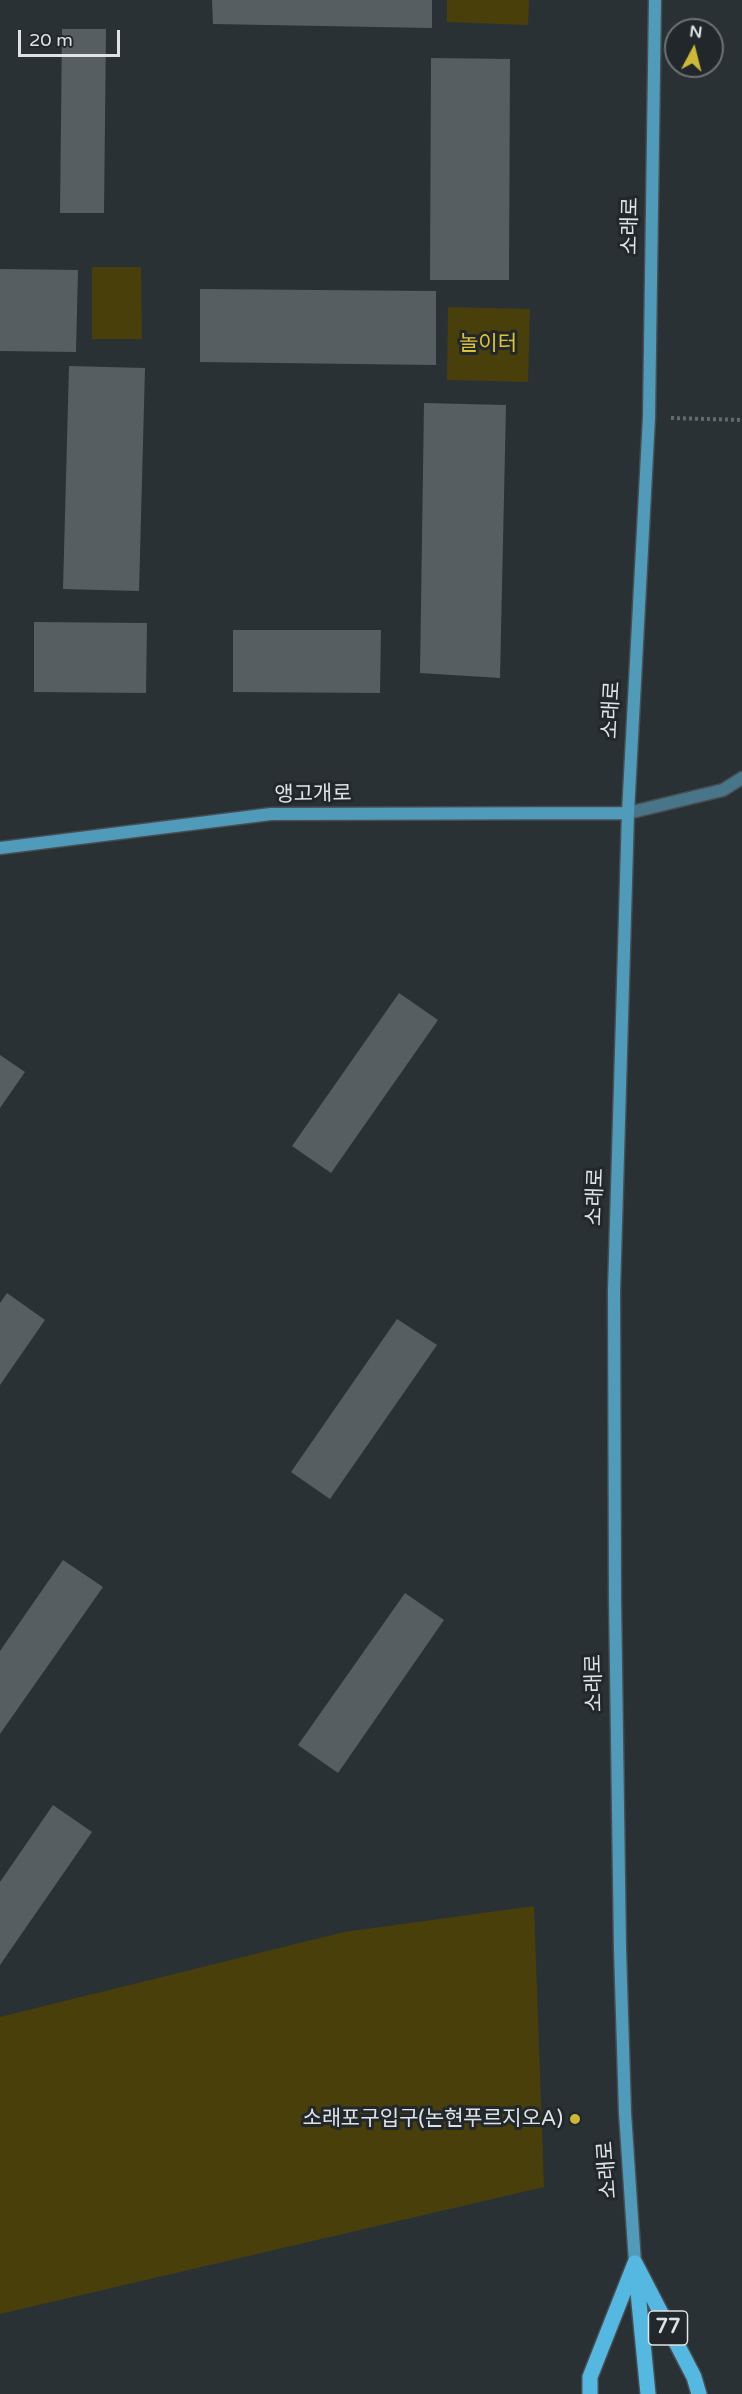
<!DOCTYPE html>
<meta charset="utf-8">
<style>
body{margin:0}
#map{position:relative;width:742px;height:2394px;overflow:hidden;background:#2a3135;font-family:"Varela Round",sans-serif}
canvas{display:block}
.north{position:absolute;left:664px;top:18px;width:60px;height:60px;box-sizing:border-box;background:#21272b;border:2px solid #6c7275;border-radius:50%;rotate:7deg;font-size:16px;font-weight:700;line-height:24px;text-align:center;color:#dde2e4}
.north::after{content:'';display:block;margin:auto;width:21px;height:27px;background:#ceb837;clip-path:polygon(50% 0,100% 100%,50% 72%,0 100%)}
.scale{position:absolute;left:18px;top:30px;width:102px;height:27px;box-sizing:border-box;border:3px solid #dde2e4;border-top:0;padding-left:8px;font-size:18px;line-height:21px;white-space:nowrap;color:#dde2e4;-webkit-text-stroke:4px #21272b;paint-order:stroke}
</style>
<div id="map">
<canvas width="742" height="2394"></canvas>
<div class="north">N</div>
<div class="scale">20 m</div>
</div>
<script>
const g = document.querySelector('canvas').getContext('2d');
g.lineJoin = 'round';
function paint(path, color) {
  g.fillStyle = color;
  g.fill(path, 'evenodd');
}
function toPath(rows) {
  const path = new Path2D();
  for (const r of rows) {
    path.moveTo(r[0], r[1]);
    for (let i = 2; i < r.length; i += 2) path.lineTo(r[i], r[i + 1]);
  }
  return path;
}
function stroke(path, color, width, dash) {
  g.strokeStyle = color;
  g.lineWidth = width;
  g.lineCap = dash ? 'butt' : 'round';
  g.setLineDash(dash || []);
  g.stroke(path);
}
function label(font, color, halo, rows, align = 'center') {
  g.font = font + ' "Varela Round","Noto Sans KR",sans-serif';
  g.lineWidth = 6;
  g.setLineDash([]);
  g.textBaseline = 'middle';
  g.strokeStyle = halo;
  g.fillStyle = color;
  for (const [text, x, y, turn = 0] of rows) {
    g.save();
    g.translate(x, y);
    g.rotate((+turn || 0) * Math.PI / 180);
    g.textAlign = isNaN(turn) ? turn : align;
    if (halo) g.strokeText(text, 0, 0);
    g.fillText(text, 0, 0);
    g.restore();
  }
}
const green = toPath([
 [447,0,529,0,528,25,447,22],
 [92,267,141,267,142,339,92,339],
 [448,307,530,309,528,382,447,380],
 [534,1906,544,2187,0,2314,0,2017,344,1932]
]);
const building = toPath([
 [212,0,432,0,432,28,213,24],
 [62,29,106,29,104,213,60,213],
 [431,58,510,59,509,280,430,280],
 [0,269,78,270,76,352,0,351],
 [200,289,436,291,436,365,200,362],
 [69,366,145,368,139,591,63,589],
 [424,403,506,405,500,678,420,673],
 [34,622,147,623,146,693,34,692],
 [233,630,381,630,380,693,233,692],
 [399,993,438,1020,331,1173,292,1146],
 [0,1055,25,1072,0,1108],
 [7,1293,45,1320,0,1385,0,1303],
 [397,1319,437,1345,330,1499,291,1472],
 [63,1560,103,1587,0,1734,0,1651],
 [405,1593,444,1620,338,1773,298,1745],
 [53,1805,92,1832,0,1965,0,1882]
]);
const path = toPath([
 [671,418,742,420]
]);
const street = toPath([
 [628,813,723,790,742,778]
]);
const secondary = toPath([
 [0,848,271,814,628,813],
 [635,2263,625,2113,620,1949,615,1597,614,1291,628,813,649,417,655,0]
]);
const primary = toPath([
 [635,2263,694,2377,699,2394],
 [636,2272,648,2394],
 [590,2394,590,2377,635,2263]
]);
const markers = [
 [575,2119,6,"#ceb837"]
];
const shields = [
 [668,2328,39]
];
const shieldNames = [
 ["77",668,2328]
];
const streetNames = [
 ["소래로",631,226,-89],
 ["소래로",612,710,-87],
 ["앵고개로",313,795,-1],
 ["소래로",596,1197,-88],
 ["소래로",595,1683,-91],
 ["소래로",608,2170,-94]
];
const parkNames = [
 ["놀이터",488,344]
];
const poiNames = [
 ["소래포구입구(논현푸르지오A)",563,2119]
];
paint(green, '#483f0b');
paint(building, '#575e62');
stroke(street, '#474d51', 15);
stroke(secondary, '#474d51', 15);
stroke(primary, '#474d51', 18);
stroke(path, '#636a6d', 4, [3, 3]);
stroke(street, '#497588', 12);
stroke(secondary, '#519bba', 12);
stroke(primary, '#55b8e1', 15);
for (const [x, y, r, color] of markers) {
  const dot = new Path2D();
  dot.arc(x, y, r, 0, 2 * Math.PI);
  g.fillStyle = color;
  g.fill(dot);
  stroke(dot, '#21272b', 2);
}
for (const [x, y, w] of shields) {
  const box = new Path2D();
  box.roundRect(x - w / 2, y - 17, w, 34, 4.5);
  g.fillStyle = '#21272b';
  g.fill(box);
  stroke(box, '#dde2e4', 1.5);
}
label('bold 20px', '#dde2e4', null, shieldNames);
label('21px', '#dde2e4', '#21272b', streetNames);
label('21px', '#dec52f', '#21272b', parkNames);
label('21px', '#dde2e4', '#21272b', poiNames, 'right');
</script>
